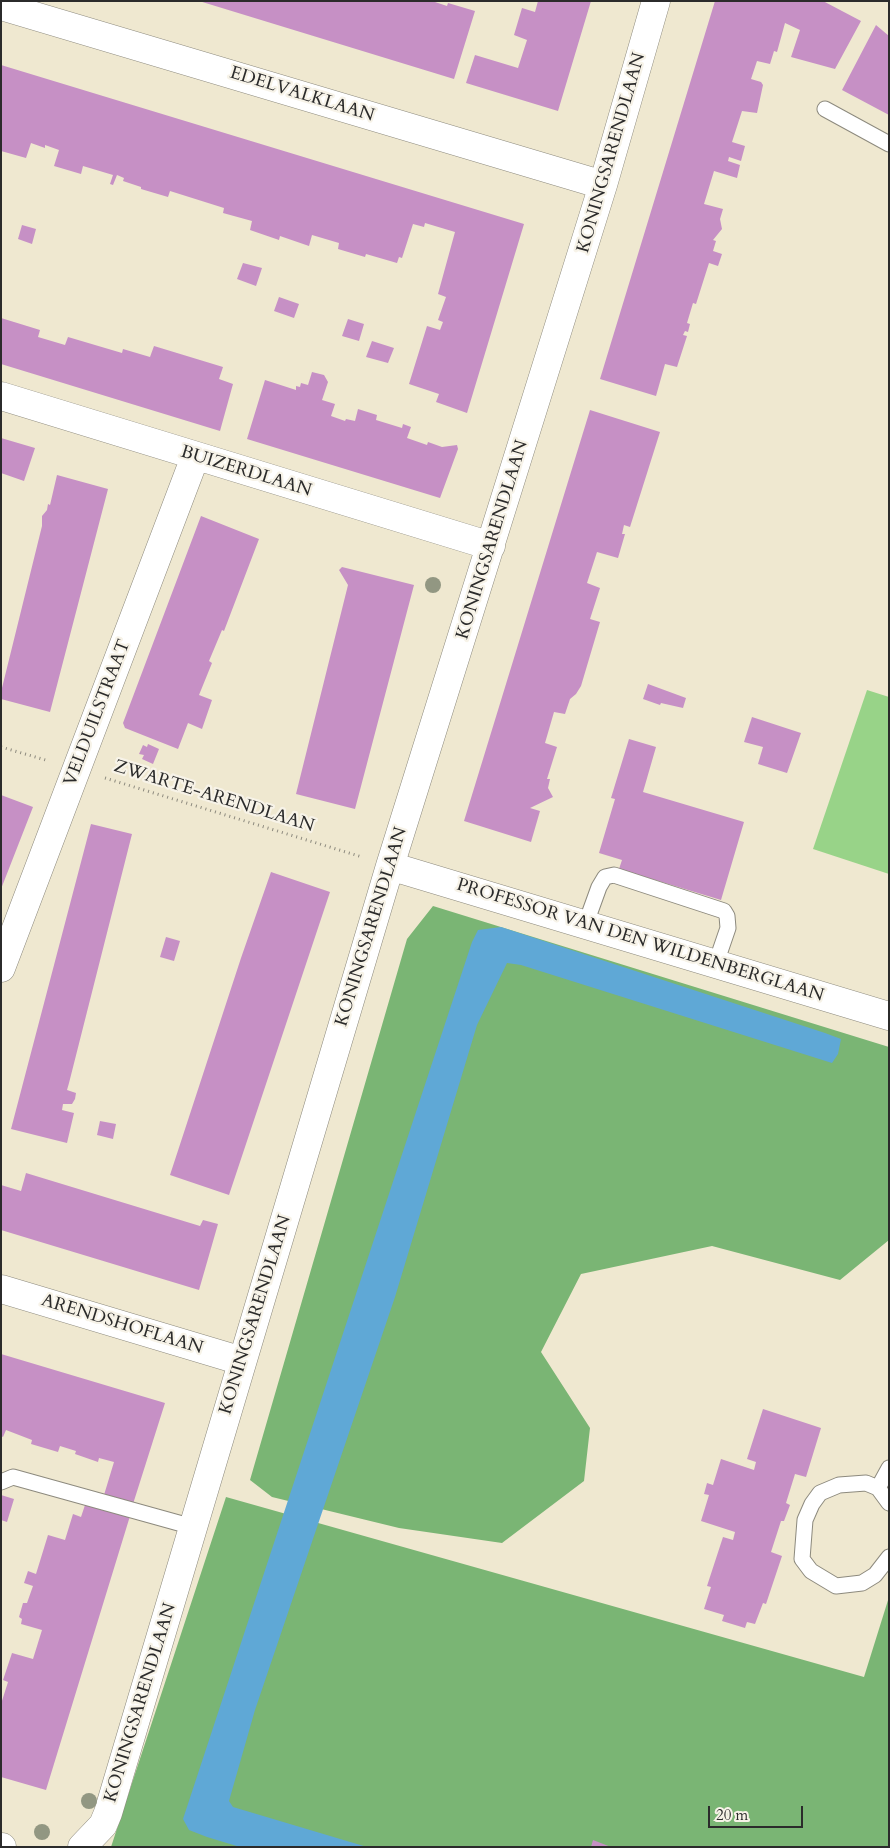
<!DOCTYPE html>
<style>
body{margin:0}
#map{position:relative;width:890px;height:1848px;overflow:hidden;background:#efe8d0;font-family:Cardo,serif}
canvas{display:block}
.frame{position:absolute;inset:0;border:2px solid #2b2b2b;pointer-events:none}
.scale{position:absolute;left:708px;top:1806px;width:95px;height:22px;box-sizing:border-box;border:2px solid #2b2b2b;border-top:0;padding-left:6px;font-size:15px;line-height:18px;white-space:nowrap;color:#2b2b2b;-webkit-text-stroke:4px #f7f3e8;paint-order:stroke}
</style>
<div id="map">
<canvas width="890" height="1848"></canvas>
<div class="frame"></div>
<div class="scale">20 m</div>
</div>
<script>
const g = document.querySelector('canvas').getContext('2d');
g.lineJoin = 'round';
function paint(path, color) {
  g.fillStyle = color;
  g.fill(path, 'evenodd');
}
function toPath(rows) {
  const path = new Path2D();
  for (const r of rows) {
    path.moveTo(r[0], r[1]);
    for (let i = 2; i < r.length; i += 2) path.lineTo(r[i], r[i + 1]);
  }
  return path;
}
function stroke(path, color, width, dash) {
  g.strokeStyle = color;
  g.lineWidth = width;
  g.lineCap = dash ? 'butt' : 'round';
  g.setLineDash(dash || []);
  g.stroke(path);
}
function label(font, color, halo, rows, align = 'center') {
  g.font = font + ' Cardo,serif';
  g.lineWidth = 4.5;
  g.setLineDash([]);
  g.textBaseline = 'middle';
  g.strokeStyle = halo;
  g.fillStyle = color;
  for (const [text, x, y, turn = 0] of rows) {
    g.save();
    g.translate(x, y);
    g.rotate((+turn || 0) * Math.PI / 180);
    g.textAlign = isNaN(turn) ? turn : align;
    if (halo) g.strokeText(text, 0, 0);
    g.fillText(text, 0, 0);
    g.restore();
  }
}
const green = toPath([
 [867,690,889,697,889,874,813,849]
]);
const forest = toPath([
 [433,906,889,1047,889,1240,840,1280,712,1246,581,1274,541,1352,590,1428,584,1481,502,1543,399,1528,272,1497,250,1480,407,939],
 [226,1497,864,1677,889,1597,889,1847,111,1847]
]);
const water = toPath([
 [501,927,825,1033,841,1039,838,1054,832,1063,521,965,507,963,477,1025,395,1297,255,1710,229,1801,233,1807,367,1847,240,1847,207,1837,189,1830,183,1819,472,942,478,930]
]);
const building = toPath([
 [199,1,432,1,447,6,448,3,475,11,454,79],
 [538,1,591,1,558,111,466,83,475,55,518,68,527,40,514,35,522,8,535,12],
 [715,1,823,1,861,21,835,69,791,57,800,30,785,23,777,52,774,51,770,64,757,61,751,79,761,82,763,85,757,113,742,111,732,142,745,146,741,161,729,157,728,161,740,165,737,178,714,171,704,204,723,209,720,219,722,229,713,240,716,241,713,251,722,254,718,266,709,263,696,304,693,303,687,323,690,324,688,332,685,331,683,335,687,336,677,367,665,364,656,396,600,379],
 [876,25,889,36,889,115,842,90],
 [1,65,524,224,467,413,436,402,439,394,409,384,427,326,440,330,443,322,438,320,446,297,438,294,455,232,425,223,424,227,413,224,402,258,399,257,397,263,366,254,365,257,338,249,339,243,312,235,309,246,280,236,279,240,250,230,252,221,223,213,224,208,170,191,168,197,141,189,141,187,123,181,124,178,117,175,113,185,110,184,113,175,83,166,81,174,54,166,59,150,45,145,45,148,31,143,26,158,1,151],
 [22,225,36,229,32,244,18,239],
 [243,263,262,268,256,286,237,279],
 [279,297,299,304,294,318,274,311],
 [1,318,40,330,38,337,65,345,68,337,122,353,123,349,150,357,154,346,223,367,219,379,233,384,220,431,1,364],
 [348,319,364,324,359,341,342,336],
 [372,341,394,348,388,363,366,357],
 [312,372,324,375,328,382,322,400,335,404,331,416,345,421,346,419,355,421,358,409,377,415,376,420,402,428,403,424,411,427,407,438,427,445,428,442,442,447,457,445,458,449,440,498,247,439,265,380,296,390,296,386,300,387,301,383,308,385],
 [590,410,660,432,630,527,624,525,622,534,625,534,618,558,597,552,587,583,600,588,590,619,600,622,581,686,576,694,570,699,565,714,554,712,545,743,557,747,547,779,550,779,548,788,553,797,530,808,540,811,531,842,464,821],
 [1,438,35,448,24,481,1,473],
 [57,475,108,489,50,712,1,699,1,692,42,526,42,516,47,510,48,504,50,505],
 [201,516,259,539,224,631,222,630,209,661,212,663,199,695,212,700,202,729,188,723,178,749,125,728,123,723],
 [342,567,414,585,355,809,296,794,348,585,339,570],
 [648,684,686,698,683,708,661,703,660,705,643,699],
 [752,717,801,733,787,773,758,764,763,747,744,742],
 [629,739,656,747,643,792,744,822,721,900,619,869,622,860,599,853,615,799,611,798],
 [148,744,159,749,153,764,142,759,144,755,139,754,143,745,147,747],
 [1,795,33,807,1,889],
 [91,824,132,834,69,1083,67,1090,76,1093,75,1099,72,1104,63,1104,62,1110,74,1113,67,1143,11,1129],
 [271,872,330,892,229,1195,170,1175,241,958],
 [166,937,180,941,174,961,160,957],
 [100,1121,116,1124,113,1139,97,1135],
 [26,1173,200,1226,203,1220,218,1224,199,1290,1,1230,1,1185,21,1191],
 [1,1354,165,1403,133,1504,104,1495,114,1462,99,1458,98,1462,75,1454,76,1451,60,1446,58,1452,31,1444,32,1440,6,1430,3,1437,1,1436],
 [763,1409,821,1428,806,1477,795,1474,786,1503,790,1505,784,1521,781,1521,771,1552,782,1556,766,1604,763,1603,755,1624,747,1622,745,1628,722,1621,724,1615,704,1609,711,1587,707,1586,723,1537,733,1540,735,1532,701,1521,709,1495,704,1494,707,1483,713,1485,721,1459,754,1470,756,1462,747,1459],
 [1,1495,14,1499,7,1522,1,1520],
 [86,1502,130,1516,46,1790,1,1777,1,1704,8,1682,3,1680,12,1653,33,1659,42,1630,21,1624,22,1619,19,1617,23,1603,27,1603,33,1586,24,1583,28,1571,36,1574,48,1535,65,1540,73,1514,81,1517],
 [593,1840,611,1847,591,1847]
]);
const path = toPath([
 [1,747,49,761],
 [105,778,362,857]
]);
const lane = toPath([
 [825,109,889,144],
 [586,923,599,887,605,877,614,875,724,911,727,916,728,928,716,963],
 [1,1482,13,1477,193,1527],
 [878,1488,889,1468],
 [889,1503,878,1488,866,1483,839,1485,820,1493,812,1504,805,1520,802,1559,811,1571,836,1586,862,1583,875,1575,889,1557]
]);
const street = toPath([
 [1,6,603,185],
 [1,396,491,546],
 [390,866,889,1016],
 [1,968,195,457],
 [1,1289,242,1361],
 [1,1847,2,1847],
 [82,1847,103,1825,108,1813,390,866,603,185,656,1]
]);
const trees = [
 [433,585],
 [89,1801],
 [42,1832]
];
const streetNames = [
 ["EDELVALKLAAN",302,95,17],
 ["KONINGSARENDLAAN",612,153,-74],
 ["BUIZERDLAAN",246,472,17],
 ["KONINGSARENDLAAN",493,540,-73],
 ["VELDUILSTRAAT",98,713,-69],
 ["ZWARTE-ARENDLAAN",214,797,17],
 ["KONINGSARENDLAAN",372,927,-73],
 ["PROFESSOR VAN DEN WILDENBERGLAAN",640,941,17],
 ["KONINGSARENDLAAN",256,1315,-73],
 ["ARENDSHOFLAAN",122,1325,17],
 ["KONINGSARENDLAAN",141,1703,-73]
];
paint(green, '#98d388');
paint(forest, '#7ab574');
paint(water, '#5fa8d6');
paint(building, '#c690c5');
stroke(lane, '#8d8a7e', 17);
stroke(street, '#8d8a7e', 29);
stroke(path, '#8d8a7e', 3, [1, 4]);
stroke(lane, '#fff', 15);
stroke(street, '#fff', 28);
g.fillStyle = '#929782';
for (const [x, y] of trees) {
  g.beginPath();
  g.arc(x, y, 8, 0, 2 * Math.PI);
  g.fill();
}
label('18px', '#2b2b2b', '#f7f3e8', streetNames);
</script>
